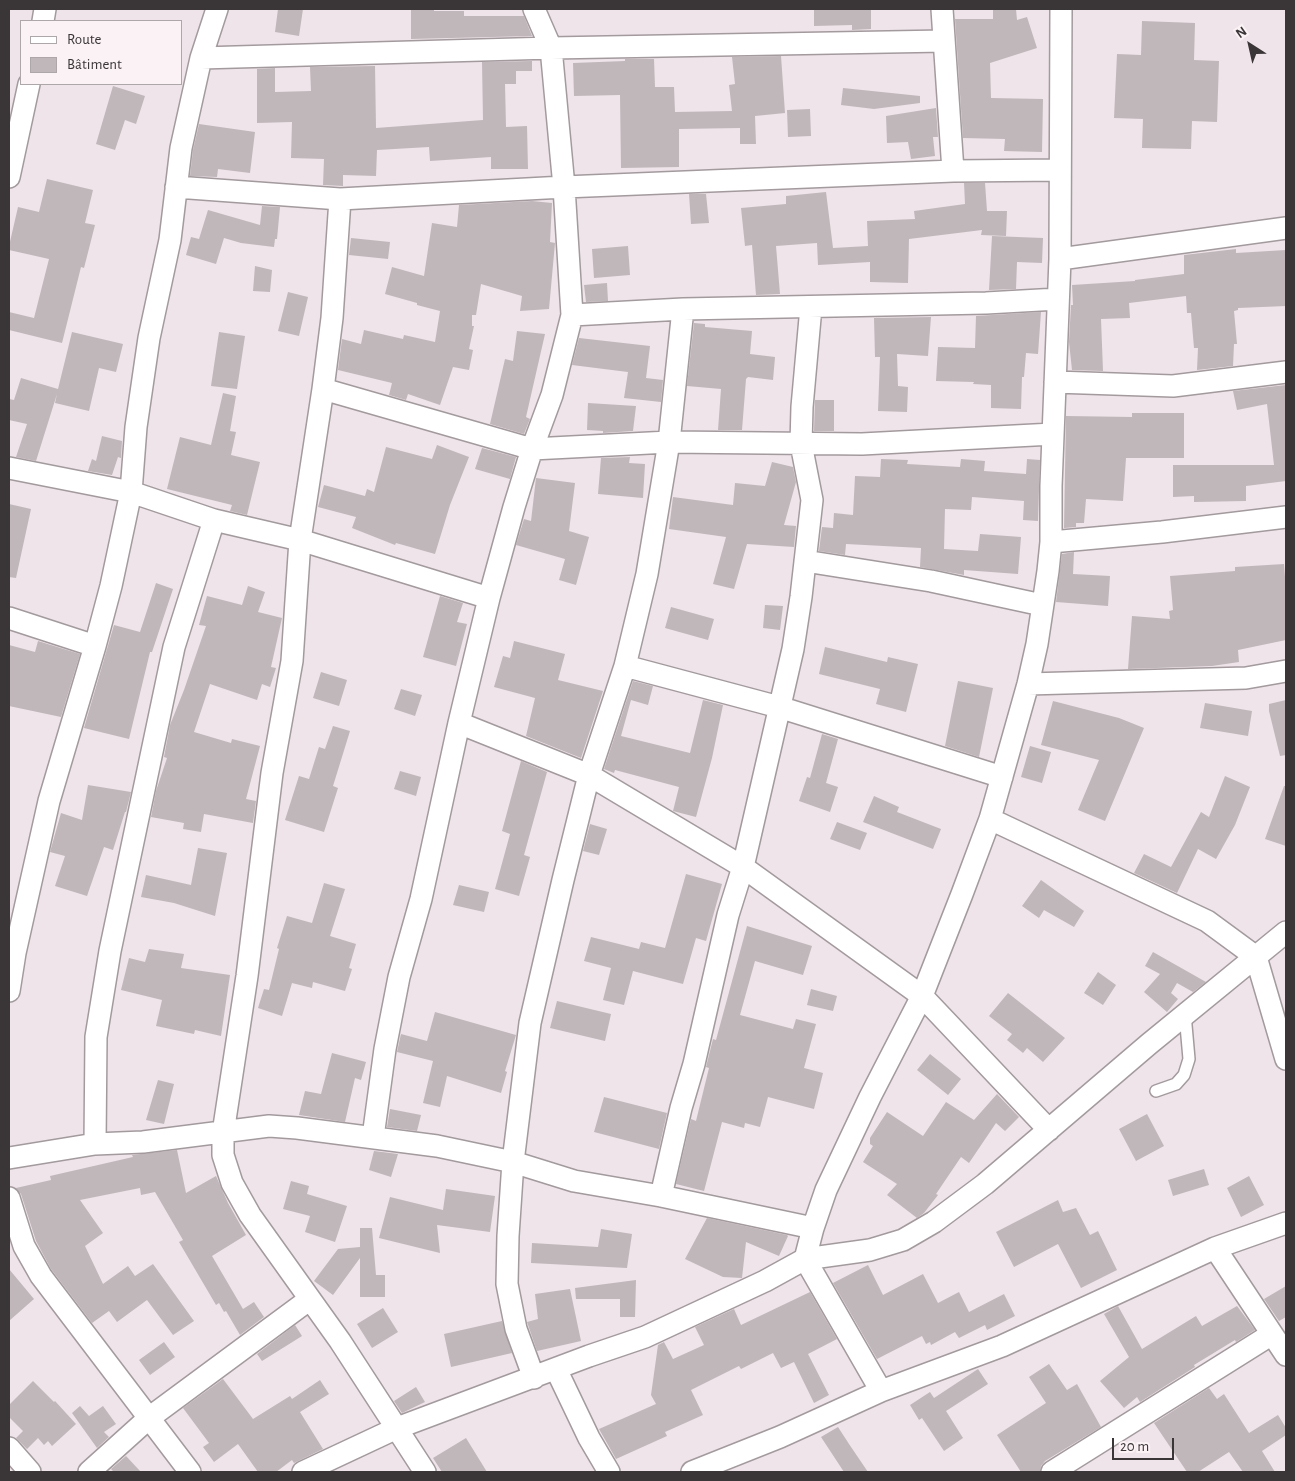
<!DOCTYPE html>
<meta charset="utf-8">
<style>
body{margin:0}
#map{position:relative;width:1295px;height:1481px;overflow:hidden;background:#eee4e9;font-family:"Alegreya Sans",sans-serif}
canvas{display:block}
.frame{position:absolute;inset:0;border:10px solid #3a3638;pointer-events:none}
.legend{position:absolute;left:20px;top:20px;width:162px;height:65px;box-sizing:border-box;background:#fbf2f6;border:1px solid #aea7aa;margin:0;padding:6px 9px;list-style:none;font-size:15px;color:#3a3638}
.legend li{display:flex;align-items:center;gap:10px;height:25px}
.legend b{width:25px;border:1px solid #aea7aa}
.north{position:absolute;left:1225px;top:20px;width:50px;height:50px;-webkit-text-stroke:4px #fbf2f6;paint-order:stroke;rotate:325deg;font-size:14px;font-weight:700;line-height:20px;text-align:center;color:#3a3638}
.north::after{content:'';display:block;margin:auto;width:18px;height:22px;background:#3a3638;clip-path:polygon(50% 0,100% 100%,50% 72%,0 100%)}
.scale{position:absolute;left:1112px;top:1438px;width:62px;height:22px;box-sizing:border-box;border:2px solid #3a3638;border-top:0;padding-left:6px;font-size:15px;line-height:18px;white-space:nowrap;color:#3a3638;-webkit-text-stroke:4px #fbf2f6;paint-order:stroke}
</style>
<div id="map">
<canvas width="1295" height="1481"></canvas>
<div class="frame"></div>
<ul class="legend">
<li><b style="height:6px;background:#fff"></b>Route</li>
<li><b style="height:14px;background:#c0b7bb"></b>Bâtiment</li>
</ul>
<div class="north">N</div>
<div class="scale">20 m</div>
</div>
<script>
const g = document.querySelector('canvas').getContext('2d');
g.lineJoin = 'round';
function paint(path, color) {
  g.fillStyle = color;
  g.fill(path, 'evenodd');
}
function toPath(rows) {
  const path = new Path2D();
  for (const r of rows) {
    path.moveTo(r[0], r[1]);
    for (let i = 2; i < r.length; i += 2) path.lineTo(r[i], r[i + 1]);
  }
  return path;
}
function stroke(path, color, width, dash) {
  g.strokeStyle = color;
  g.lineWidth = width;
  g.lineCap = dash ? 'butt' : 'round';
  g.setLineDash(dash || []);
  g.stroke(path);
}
const building = toPath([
 [278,9,303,9,299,36,275,32],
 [411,9,434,9,434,11,464,11,464,16,524,16,532,36,411,39],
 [814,9,871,9,871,29,852,30,852,25,814,26],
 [993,9,1016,9,1017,20,1027,17,1037,48,990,63,991,98,1043,99,1042,152,1004,151,1005,139,963,138,955,19,993,19],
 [1142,21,1195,23,1194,60,1219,61,1217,122,1192,121,1191,149,1142,148,1143,119,1114,118,1117,54,1141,55],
 [781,56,785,113,755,116,756,144,740,144,740,128,679,129,679,167,621,168,620,95,574,96,573,63,625,61,625,59,654,59,655,87,674,87,675,112,732,111,729,85,735,84,732,57],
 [532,61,532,71,516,71,516,84,505,84,506,127,527,126,528,169,491,169,491,157,430,161,429,147,377,150,376,176,343,175,343,186,323,185,324,159,291,158,292,122,257,123,257,69,275,68,275,92,311,91,310,67,375,66,376,128,483,120,482,62],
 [113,86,145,96,136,124,125,120,115,150,96,144],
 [843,88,920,96,920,103,874,109,841,105],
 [936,108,938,137,933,137,935,156,911,159,908,142,887,143,886,116],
 [810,109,811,136,788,137,787,110],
 [199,124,255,132,250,173,218,169,217,177,190,176,193,150],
 [47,179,93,190,85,223,95,225,84,268,81,267,62,343,9,330,9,312,34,318,49,259,9,250,9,246,18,207,39,212],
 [964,183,985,183,987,211,1007,211,1006,236,981,235,982,230,909,239,908,283,870,282,870,262,818,265,817,243,776,246,780,294,756,295,752,245,745,246,741,208,786,204,786,196,826,192,833,248,868,246,867,221,915,219,914,211,965,204],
 [689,194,706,194,709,223,691,224],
 [532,201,552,203,550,242,555,243,549,309,520,311,522,296,481,284,476,315,472,315,472,326,474,326,469,349,473,350,469,370,453,367,440,405,408,394,406,400,389,395,392,383,338,370,342,339,361,344,364,330,403,339,404,335,435,342,440,311,417,305,417,303,385,294,392,267,424,276,432,223,457,227,459,205],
 [262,206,280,207,277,239,275,239,274,247,241,243,224,238,216,264,186,255,191,237,199,239,208,210,260,225],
 [992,236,1043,238,1042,263,1017,262,1016,289,989,290],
 [351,238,390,242,388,259,349,255],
 [628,246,630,275,594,278,592,249],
 [1236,249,1236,253,1286,250,1286,306,1238,308,1238,310,1234,311,1237,344,1234,344,1233,366,1197,370,1198,348,1194,348,1191,313,1187,313,1186,296,1129,303,1130,318,1101,319,1103,371,1072,370,1069,342,1071,305,1073,305,1072,285,1135,281,1135,280,1184,274,1184,255],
 [255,266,272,270,270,292,253,291],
 [607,283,608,301,586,302,584,285],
 [288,292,308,297,299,336,278,331],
 [1041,312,1038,354,1026,353,1024,377,1022,377,1021,409,991,408,991,385,973,384,974,382,936,381,938,347,975,348,976,316],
 [931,317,928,356,897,354,898,386,908,387,907,412,878,411,880,357,875,357,874,318],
 [694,323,705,324,705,327,752,331,750,354,775,357,773,380,748,377,746,379,742,430,718,430,721,389,687,386],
 [517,331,545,334,526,417,530,419,524,434,490,424,505,359,513,361],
 [72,332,123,344,116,372,99,368,89,411,55,403,57,394,36,461,16,457,27,424,9,420,9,399,14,400,21,378,58,389],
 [219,332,245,336,237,389,211,386],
 [579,338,650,346,646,378,663,380,661,402,624,398,628,372,572,365],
 [1286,385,1286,481,1246,486,1246,501,1194,502,1194,496,1173,497,1173,465,1274,465,1267,404,1237,410,1233,391],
 [223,393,236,396,230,431,236,432,231,455,260,462,247,515,230,511,232,505,167,489,180,437,211,445],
 [815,400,834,400,834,431,814,431],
 [588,403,636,406,633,431,603,433,603,431,587,430],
 [1132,413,1184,413,1184,458,1126,458,1123,501,1086,499,1084,523,1076,523,1076,527,1064,528,1066,416,1132,417],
 [102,436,122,441,121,458,118,457,112,475,88,471,92,459,96,461],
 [437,445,469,457,450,505,435,554,396,543,395,545,352,528,356,517,318,507,324,485,365,496,367,489,374,492,386,447,432,459],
 [482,448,516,457,510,479,475,469],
 [630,457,629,463,645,464,643,498,598,494,601,458],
 [881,459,908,460,907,464,960,467,961,459,985,461,984,471,1026,474,1027,459,1040,460,1038,521,1023,520,1024,501,972,497,971,510,945,509,944,549,978,551,980,534,1021,537,1018,574,964,570,964,575,920,567,921,548,846,544,845,555,819,551,822,527,833,528,834,513,853,515,855,476,880,477],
 [772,462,793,467,796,482,784,525,796,526,794,547,747,544,734,589,713,584,726,537,669,529,673,497,733,505,735,483,765,486],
 [536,478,575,483,569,531,589,537,576,585,559,580,565,559,516,545,524,519,531,521],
 [9,504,31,509,16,578,9,577],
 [1074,552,1073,574,1110,576,1108,606,1056,602,1062,554],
 [1284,564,1286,590,1286,640,1238,650,1239,662,1212,666,1128,669,1132,616,1170,619,1169,611,1173,610,1170,576,1235,571,1235,567],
 [156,583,173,589,152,652,150,652,129,739,84,728,114,625,140,632],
 [248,586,265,592,258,612,282,618,271,667,276,668,270,687,262,684,257,700,210,684,194,732,231,743,232,739,260,746,246,799,256,801,253,823,204,814,201,832,183,829,184,823,151,817,156,791,167,758,164,757,170,725,184,690,206,626,199,625,207,596,242,605],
 [440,596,463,603,457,622,467,624,456,666,423,657],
 [765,605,783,606,780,630,763,628],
 [671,607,714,619,708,640,665,628],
 [38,641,80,654,61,717,9,706,9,645,35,652],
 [514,641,565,654,558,680,603,691,581,758,526,736,535,698,494,687,503,656,510,658],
 [825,647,887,662,888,657,918,664,906,712,876,704,880,689,819,674],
 [321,672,347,680,339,706,313,698],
 [633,681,653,686,648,705,631,700,621,736,690,753,703,700,723,705,712,758,696,817,673,811,679,787,615,770,614,773,604,769],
 [958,681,993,688,979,757,945,746],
 [401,689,422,695,415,716,394,709],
 [1286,700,1286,755,1280,756,1269,711,1269,704],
 [1053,701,1119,718,1144,728,1105,821,1078,810,1099,760,1041,745],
 [1205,703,1252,711,1248,736,1200,728],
 [333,726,350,731,333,786,338,788,324,832,285,820,299,776,309,779,319,747,325,749],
 [822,734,838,739,826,783,838,787,830,812,799,801,807,777,810,778],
 [1030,746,1051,752,1042,783,1021,777],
 [521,761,547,772,524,855,530,857,519,896,495,889,510,834,502,831],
 [400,771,421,777,416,796,394,789],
 [1225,776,1250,787,1235,825,1216,859,1198,849,1177,893,1134,873,1144,854,1171,867,1201,812,1209,817],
 [88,785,131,792,126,812,125,812,113,850,104,847,87,896,55,886,65,856,50,852,61,813,82,820],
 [1284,786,1286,786,1286,846,1265,839],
 [874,796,899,807,897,812,941,829,933,849,863,822],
 [837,822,867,833,860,850,830,839],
 [590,824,607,829,599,855,583,851],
 [198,848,227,853,215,916,174,903,141,897,146,875,191,885],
 [686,874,722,884,706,941,696,938,683,984,633,971,624,1005,603,1000,611,968,584,961,591,937,639,949,641,942,665,948],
 [1041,880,1084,911,1074,927,1044,910,1039,918,1022,906],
 [324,883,345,889,330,936,356,944,349,968,352,969,345,991,313,982,312,988,292,983,282,1016,258,1008,264,989,269,990,279,949,277,948,287,916,312,923],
 [459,885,489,892,484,912,453,905],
 [747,926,812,946,803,975,755,961,740,1015,793,1029,796,1019,816,1024,804,1068,823,1073,814,1109,768,1097,760,1127,745,1123,744,1128,722,1122,704,1191,676,1184,691,1119,696,1121,709,1068,706,1067,713,1039,716,1040],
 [149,949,184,954,181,968,230,975,221,1036,195,1030,194,1034,156,1026,162,1000,121,990,129,958,145,962],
 [1153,952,1206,982,1193,992,1177,983,1171,993,1178,999,1167,1012,1144,992,1160,974,1145,966],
 [1098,972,1116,985,1103,1005,1084,993],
 [811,989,837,996,833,1011,807,1005],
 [1008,993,1065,1038,1043,1062,1027,1048,1023,1053,1007,1040,1012,1034,989,1016],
 [557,1001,611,1014,605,1041,550,1028],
 [435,1012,516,1035,505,1071,507,1072,501,1093,447,1076,440,1107,423,1103,433,1061,397,1052,401,1034,427,1041],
 [332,1053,366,1062,361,1080,355,1078,345,1122,299,1115,305,1091,321,1094],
 [930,1054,961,1079,948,1095,917,1070],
 [158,1080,174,1084,164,1124,146,1120],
 [997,1094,1019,1117,1005,1131,996,1123,969,1163,961,1157,936,1194,938,1195,924,1213,917,1218,887,1195,897,1184,863,1162,873,1146,870,1144,870,1138,887,1112,923,1136,946,1102,974,1120],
 [604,1097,667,1113,659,1149,594,1132],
 [390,1109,421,1115,417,1131,387,1127],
 [1147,1114,1164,1146,1136,1161,1119,1129],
 [177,1150,186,1193,216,1176,228,1203,246,1235,212,1256,243,1309,254,1302,264,1317,240,1335,226,1311,224,1312,219,1303,216,1305,179,1242,183,1240,155,1192,141,1195,140,1188,80,1200,103,1233,85,1246,103,1284,128,1266,135,1276,153,1264,194,1321,173,1335,147,1300,117,1322,109,1311,92,1323,51,1269,36,1241,21,1194,16,1188,51,1180,50,1176,133,1157,132,1155],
 [374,1151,398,1154,391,1177,369,1170],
 [1204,1169,1209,1185,1173,1196,1168,1180],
 [1249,1176,1264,1205,1241,1217,1227,1188],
 [291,1181,309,1186,307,1194,347,1206,335,1242,305,1232,310,1216,283,1209],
 [446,1189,495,1196,490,1232,437,1225,440,1253,379,1238,390,1197,443,1210],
 [1058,1200,1063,1212,1076,1208,1090,1235,1098,1231,1117,1270,1081,1288,1058,1244,1014,1267,996,1232],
 [707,1218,787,1235,788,1236,779,1256,746,1242,742,1278,723,1277,685,1259],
 [360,1228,372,1228,376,1275,385,1275,385,1297,360,1297,360,1258,333,1295,314,1281,338,1249,360,1247],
 [601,1229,632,1234,627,1268,531,1263,532,1243,598,1247],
 [868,1265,883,1295,923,1274,938,1303,959,1292,969,1312,1004,1294,1015,1316,987,1330,985,1325,959,1338,955,1332,931,1345,930,1342,926,1344,922,1336,877,1359,833,1283],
 [9,1269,34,1299,9,1321],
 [636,1280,635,1317,620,1317,620,1299,576,1299,575,1288],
 [1286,1286,1286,1317,1279,1321,1264,1299],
 [570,1289,581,1341,537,1351,527,1322,538,1319,535,1294],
 [810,1292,837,1339,808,1354,829,1395,814,1403,794,1362,781,1368,773,1353,741,1369,739,1366,691,1390,703,1415,665,1432,667,1436,616,1459,599,1429,656,1404,651,1395,658,1345,664,1342,673,1359,704,1345,695,1327,734,1309,741,1325],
 [1118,1306,1142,1349,1196,1316,1202,1326,1237,1306,1255,1330,1236,1342,1235,1340,1194,1365,1195,1367,1140,1402,1137,1397,1124,1408,1100,1381,1129,1357,1104,1314],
 [383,1308,398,1332,372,1348,357,1324],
 [502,1321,512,1353,451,1367,444,1334],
 [295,1325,302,1336,262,1361,257,1354],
 [164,1342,175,1357,150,1375,139,1360],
 [1049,1364,1067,1390,1077,1384,1101,1427,1045,1461,1041,1466,1040,1472,1021,1472,997,1435,1046,1403,1029,1377],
 [978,1369,988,1384,946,1411,963,1438,944,1451,922,1418,919,1420,910,1405,930,1392,934,1398],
 [223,1379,253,1419,290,1396,292,1399,320,1380,329,1394,300,1412,323,1449,294,1463,292,1460,276,1472,258,1472,238,1444,214,1462,203,1447,209,1443,183,1408],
 [33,1381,54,1402,55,1401,76,1424,52,1446,48,1441,44,1445,38,1438,27,1449,16,1438,23,1431,9,1417,9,1405],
 [416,1387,425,1402,402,1413,394,1401],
 [1209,1388,1217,1399,1224,1394,1249,1433,1278,1415,1286,1428,1286,1435,1262,1451,1275,1472,1243,1472,1229,1452,1198,1472,1187,1472,1154,1423],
 [80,1406,89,1416,103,1406,116,1424,104,1432,109,1437,97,1448,72,1413],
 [838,1427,849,1444,868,1472,844,1472,821,1437],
 [466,1438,487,1472,442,1472,433,1458],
 [126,1456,141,1472,114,1472,111,1469]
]);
const service = toPath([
 [1156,1091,1176,1084,1184,1075,1189,1059,1185,1014]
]);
const minor = toPath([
 [942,9,953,171],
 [43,21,45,9],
 [201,58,551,48,944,41],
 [9,177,29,84],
 [176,187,340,199,564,187,953,171,1060,170],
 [340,199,332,318,323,389,300,540,292,661,272,773,247,976,223,1133,223,1155,232,1183,250,1215,340,1341,425,1472],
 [1060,259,1286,228],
 [572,315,683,309,986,303,1058,299],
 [1055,382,1173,386,1286,372],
 [323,389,532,449,669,442,862,444,1053,434],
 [9,468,131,492,214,520,300,540,489,598],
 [1051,542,1162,532,1286,517],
 [805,561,931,581,1042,605],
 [9,618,95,646],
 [625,666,779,707,1002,777],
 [1028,684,1246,678,1286,671],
 [459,723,589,775,743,867,922,996,1049,1130],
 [990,819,1207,921,1256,957,1286,1059],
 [9,991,15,953,49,801,95,646,111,586,131,492,136,427,149,338,170,240,181,148,201,58,217,9],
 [373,1137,385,1049,399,977,421,899,459,723,489,598,514,507,532,449,552,395,572,315,564,187,551,48,534,9],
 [95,1144,96,1037,110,951,174,647,214,520],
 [9,1158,95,1144,143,1142,269,1126,297,1128,437,1146,513,1162,574,1181,661,1196,813,1228],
 [661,1196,681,1108,694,1064,728,915,743,867,793,649,801,597,812,500,801,444,802,407,811,307],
 [9,1198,24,1246,41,1276,190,1472],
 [1215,1248,1286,1355],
 [556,1369,589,1438,609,1472],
 [534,1378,516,1329,507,1284,508,1236,513,1162,530,1023,563,880,589,775,625,666,647,574,669,442,683,309],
 [881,1391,805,1259,813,1228,826,1190,870,1097,922,996,962,894,990,819,1028,684,1037,644,1048,571,1051,542,1051,486,1060,259,1061,9],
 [9,1448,30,1472],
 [89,1472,149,1418,310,1299],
 [303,1472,397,1428,589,1356,645,1337,765,1281,805,1259,870,1250,903,1240,934,1222,985,1184,1149,1044,1286,932],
 [692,1472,780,1437,881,1391,1002,1346,1215,1248,1286,1223],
 [1052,1472,1272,1334]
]);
paint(building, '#c0b7bb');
stroke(service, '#a39a9e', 14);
stroke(minor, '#a39a9e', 24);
stroke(service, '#fff', 11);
stroke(minor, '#fff', 21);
</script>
